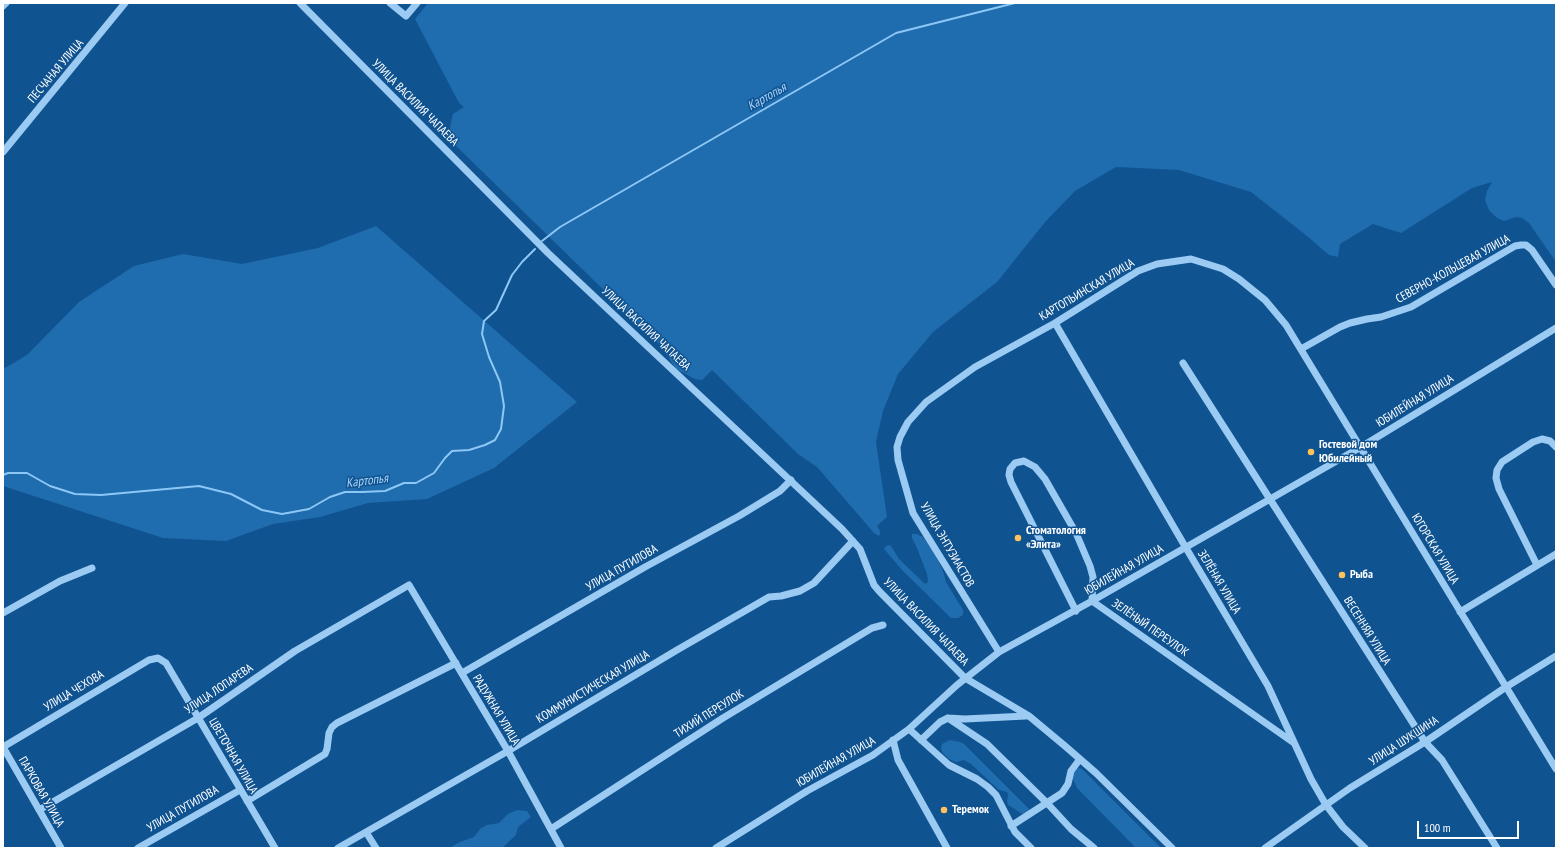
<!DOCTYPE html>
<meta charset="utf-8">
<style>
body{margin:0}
#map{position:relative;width:1559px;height:851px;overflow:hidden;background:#105391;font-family:"PT Sans Narrow",sans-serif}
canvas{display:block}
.frame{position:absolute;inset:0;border:4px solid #fff;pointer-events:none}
.scale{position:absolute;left:1417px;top:821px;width:102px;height:18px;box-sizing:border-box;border:2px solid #fff;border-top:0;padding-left:5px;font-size:12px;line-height:14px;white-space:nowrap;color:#fff;-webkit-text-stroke:3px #105391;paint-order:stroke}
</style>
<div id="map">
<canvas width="1559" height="851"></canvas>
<div class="frame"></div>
<div class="scale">100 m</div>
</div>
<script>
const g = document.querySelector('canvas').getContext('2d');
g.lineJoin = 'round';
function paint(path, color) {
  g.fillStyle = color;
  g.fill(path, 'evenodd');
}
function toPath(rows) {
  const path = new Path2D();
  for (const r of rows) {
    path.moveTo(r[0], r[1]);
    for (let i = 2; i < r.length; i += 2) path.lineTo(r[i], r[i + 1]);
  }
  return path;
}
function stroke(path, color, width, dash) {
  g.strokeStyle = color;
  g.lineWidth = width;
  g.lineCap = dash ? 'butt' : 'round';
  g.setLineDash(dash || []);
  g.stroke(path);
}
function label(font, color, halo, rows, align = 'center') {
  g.font = font + ' "PT Sans Narrow",sans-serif';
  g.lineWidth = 3;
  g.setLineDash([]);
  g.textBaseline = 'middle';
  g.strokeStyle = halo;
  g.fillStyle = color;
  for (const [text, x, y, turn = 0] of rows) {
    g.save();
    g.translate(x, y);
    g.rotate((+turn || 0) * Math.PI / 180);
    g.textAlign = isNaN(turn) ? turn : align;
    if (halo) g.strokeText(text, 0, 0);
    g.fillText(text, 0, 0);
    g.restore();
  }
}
const green = toPath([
 [428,3,1556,3,1556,262,1529,223,1522,218,1516,217,1504,221,1497,218,1489,210,1485,200,1487,191,1492,182,1472,188,1401,233,1373,224,1340,244,1338,257,1329,255,1307,236,1251,192,1179,170,1116,167,1075,191,1046,221,997,282,933,332,898,374,883,411,876,442,887,517,877,526,880,531,880,534,879,536,874,533,817,467,798,454,712,370,702,380,695,379,676,369,661,346,450,140,450,127,453,114,464,107,459,103,415,19],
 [376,226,577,402,494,468,427,499,368,503,320,517,273,524,226,541,163,538,3,486,3,369,27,355,79,302,134,266,183,254,242,264,318,248],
 [912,534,917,534,923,537,932,549,943,571,946,582,963,610,963,615,958,618,951,618,903,571,884,549,885,547,888,545,891,546,899,559,925,584,928,582,927,574,917,548,912,538],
 [950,740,960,742,964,744,1030,810,1026,813,1022,814,1013,808,1008,805,1007,801,1008,795,1007,792,999,790,971,764,964,760,956,762,949,759,943,753,941,749,942,744],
 [1080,768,1084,771,1161,848,1136,848,1077,788,1073,779,1073,775,1076,769],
 [517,810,527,811,531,817,518,827,516,835,502,848,449,848,460,842,474,837,481,828,487,825,499,823,508,814]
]);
const stream = toPath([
 [542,241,560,227,896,33,1015,3],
 [3,475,8,473,27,473,50,486,75,494,101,495,199,486,231,494,262,510,282,514,309,509,330,497,345,492,362,492,385,491,404,483,416,483,434,473,445,458,452,451,469,450,485,445,495,440,501,429,504,406,500,382,489,357,482,334,484,321,496,310,512,275,522,262,535,249]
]);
const minor = toPath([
 [300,3,548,253,842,529,860,549,874,585,879,591,965,678,1029,716,1065,746,1096,773,1172,848],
 [390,3,406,16,417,3],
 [3,6,6,3],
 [3,152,125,3],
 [1055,323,1186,548,1268,686,1311,779,1326,805,1343,827,1365,848],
 [1301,349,1340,327,1350,323,1367,319,1381,317,1411,307,1515,246,1521,245,1526,245,1532,250,1556,285],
 [1183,363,1425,742,1442,760,1497,848],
 [1537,565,1499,489,1496,478,1497,470,1502,462,1533,442,1542,439,1550,441,1556,447],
 [1076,611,1011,482,1009,475,1010,469,1015,463,1024,461,1035,467,1045,479,1076,533,1090,566,1093,577,1092,601,1294,743],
 [1460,612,1556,554],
 [3,613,60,581,92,568],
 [999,652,913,513,898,460,897,447,900,437,908,422,926,402,975,367,1055,323,1138,271,1157,264,1191,259,1223,269,1239,279,1265,300,1286,325,1556,769],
 [462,673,645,567,739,516,780,491,791,480],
 [948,718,987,744,1047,803,1071,829,1094,848],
 [909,729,949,765,977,779,988,787,996,795,1015,832,1031,848],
 [893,740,898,760,947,848],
 [921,740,940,722,948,718,965,719,1026,716],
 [3,747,149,660,158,658,166,663,275,848],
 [3,747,61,848],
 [247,801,325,754,327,749,329,733,332,727,337,723,456,663],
 [39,810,198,718,295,651,409,585,508,751,561,848],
 [1011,826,1062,793,1068,784,1071,771,1080,759],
 [551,829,723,718,872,628,883,625],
 [366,832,376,848],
 [138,848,240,790],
 [338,848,508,751,677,650,769,597,781,596,800,591,814,583,853,541],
 [716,848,807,791,873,755,909,729,957,685,999,652,1092,601,1361,447,1556,328],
 [1265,848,1350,788,1425,742,1506,687,1556,656]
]);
const markers = [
 [1311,452,4,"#ffc25d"],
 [1018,538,4,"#ffc25d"],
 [1342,575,4,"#ffc25d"],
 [944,810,4,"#ffc25d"]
];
const streetNames = [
 ["ПЕСЧАНАЯ УЛИЦА",56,71,-50],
 ["УЛИЦА ВАСИЛИЯ ЧАПАЕВА",415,103,45],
 ["СЕВЕРНО-КОЛЬЦЕВАЯ УЛИЦА",1453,269,-29],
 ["КАРТОПЬИНСКАЯ УЛИЦА",1087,290,-31],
 ["УЛИЦА ВАСИЛИЯ ЧАПАЕВА",646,329,43],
 ["ЮБИЛЕЙНАЯ УЛИЦА",1415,401,-32],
 ["УЛИЦА ЭНТУЗИАСТОВ",947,545,60],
 ["ЮГОРСКАЯ УЛИЦА",1435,549,59],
 ["УЛИЦА ПУТИЛОВА",622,568,-30],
 ["ЮБИЛЕЙНАЯ УЛИЦА",1124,570,-30],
 ["ЗЕЛЁНАЯ УЛИЦА",1219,582,59],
 ["УЛИЦА ВАСИЛИЯ ЧАПАЕВА",926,622,46],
 ["ЗЕЛЁНЫЙ ПЕРЕУЛОК",1150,628,35],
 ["ВЕСЕННЯЯ УЛИЦА",1367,631,58],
 ["КОММУНИСТИЧЕСКАЯ УЛИЦА",593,687,-31],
 ["УЛИЦА ЛОПАРЕВА",219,689,-34],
 ["УЛИЦА ЧЕХОВА",74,691,-31],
 ["РАДУЖНАЯ УЛИЦА",496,710,59],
 ["ТИХИЙ ПЕРЕУЛОК",709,714,-32],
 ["УЛИЦА ШУКШИНА",1404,741,-33],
 ["ЦВЕТОЧНАЯ УЛИЦА",233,756,60],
 ["ЮБИЛЕЙНАЯ УЛИЦА",836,762,-30],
 ["ПАРКОВАЯ УЛИЦА",41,792,60],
 ["УЛИЦА ПУТИЛОВА",183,809,-30]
];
const poiNames = [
 ["Гостевой дом",1319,445],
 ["Юбилейный",1319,459],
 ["Стоматология",1026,531],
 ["«Элита»",1026,545],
 ["Рыба",1350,575],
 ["Теремок",952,810]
];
const waterNames = [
 ["Картопья",767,97,-30],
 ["Картопья",367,481,-7]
];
paint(green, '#1f6cae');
stroke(stream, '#8dc7f6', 2);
stroke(minor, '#9bcaf3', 7);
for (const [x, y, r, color] of markers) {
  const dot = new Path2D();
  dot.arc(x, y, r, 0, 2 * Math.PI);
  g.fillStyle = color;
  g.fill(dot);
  stroke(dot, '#105391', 1.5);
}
label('12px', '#fff', '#105391', streetNames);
label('bold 12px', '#fff', '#105391', poiNames, 'left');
label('italic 13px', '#a7d4fa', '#105391', waterNames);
</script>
